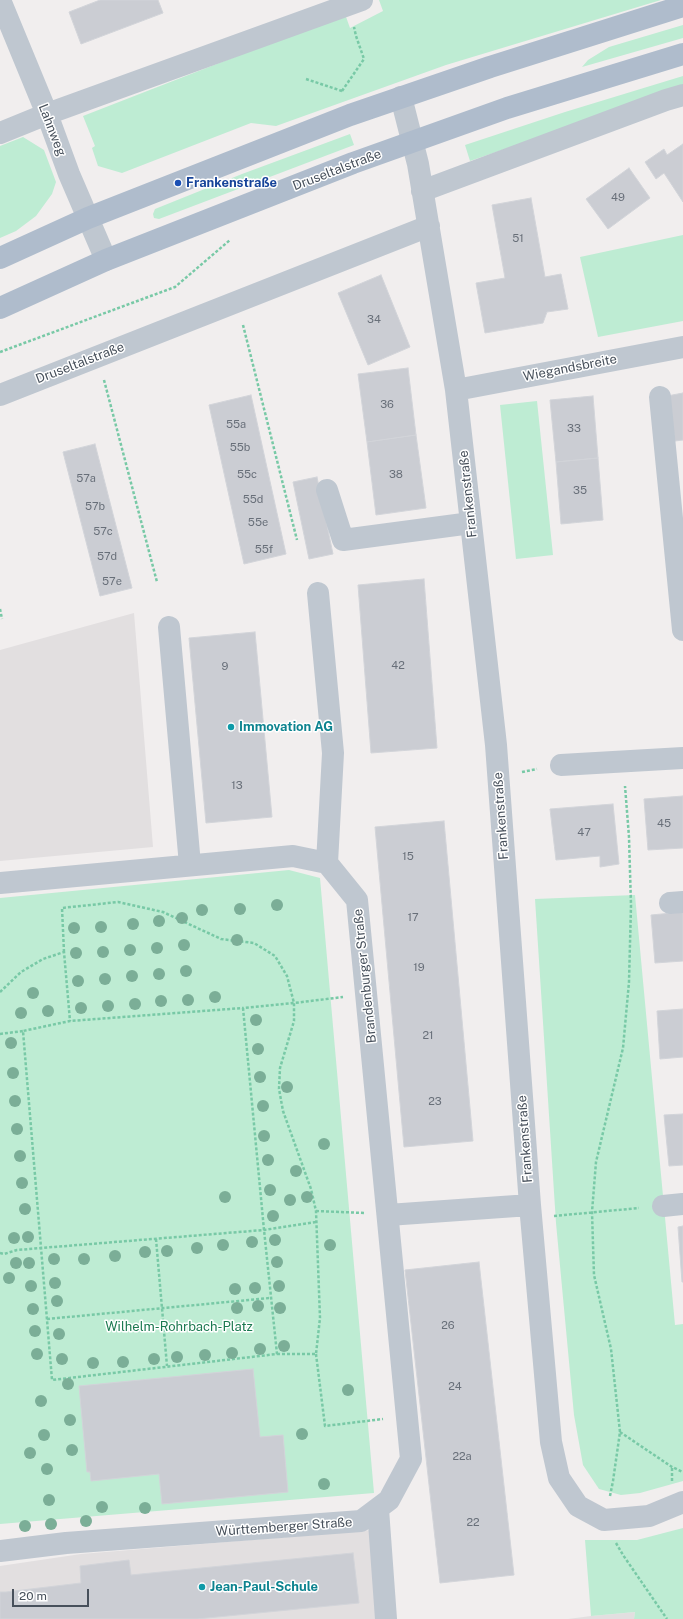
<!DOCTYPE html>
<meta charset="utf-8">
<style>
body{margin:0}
#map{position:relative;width:683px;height:1619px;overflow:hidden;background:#f1eeee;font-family:"Public Sans",sans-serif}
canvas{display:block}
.scale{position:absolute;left:12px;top:1589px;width:77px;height:18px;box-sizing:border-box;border:2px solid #47505b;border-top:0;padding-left:5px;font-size:12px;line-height:14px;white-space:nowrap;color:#47505b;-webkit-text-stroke:3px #fff;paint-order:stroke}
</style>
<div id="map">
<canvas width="683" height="1619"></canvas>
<div class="scale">20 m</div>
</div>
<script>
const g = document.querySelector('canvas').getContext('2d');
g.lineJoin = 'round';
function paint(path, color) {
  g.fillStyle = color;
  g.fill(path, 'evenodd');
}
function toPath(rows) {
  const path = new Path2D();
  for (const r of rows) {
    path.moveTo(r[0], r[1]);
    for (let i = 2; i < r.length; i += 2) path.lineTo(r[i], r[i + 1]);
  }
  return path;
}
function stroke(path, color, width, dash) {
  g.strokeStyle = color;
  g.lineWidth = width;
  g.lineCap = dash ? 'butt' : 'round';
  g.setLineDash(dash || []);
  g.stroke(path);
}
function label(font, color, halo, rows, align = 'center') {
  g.font = font + ' "Public Sans",sans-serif';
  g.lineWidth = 3;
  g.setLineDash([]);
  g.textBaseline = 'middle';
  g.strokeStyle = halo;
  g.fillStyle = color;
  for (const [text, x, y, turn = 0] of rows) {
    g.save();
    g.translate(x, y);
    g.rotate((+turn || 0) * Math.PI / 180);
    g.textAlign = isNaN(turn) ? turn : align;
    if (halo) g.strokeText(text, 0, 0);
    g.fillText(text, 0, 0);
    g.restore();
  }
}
const education = toPath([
 [134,613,153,847,0,861,0,650],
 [372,1530,385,1619,0,1619,0,1566,81,1554],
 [635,1612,634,1619,568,1619,591,1616]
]);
const green = toPath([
 [379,0,661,0,446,65,276,126,251,123,122,173,98,166,92,148,95,146,83,116,345,14,350,28,383,11],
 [683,25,683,38,582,67,588,60,609,47],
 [683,76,683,88,470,161,465,145,565,112],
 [350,134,354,145,159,219,154,218,153,214,155,209,242,174],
 [23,137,44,150,56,182,52,194,36,216,16,231,0,238,0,146],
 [683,235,683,321,598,337,580,257],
 [537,401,553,555,516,559,500,405],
 [289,870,320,878,374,1493,0,1524,0,898],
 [635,895,675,1325,683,1324,683,1481,640,1493,621,1495,599,1489,583,1465,574,1415,556,1223,535,899],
 [683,1528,683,1619,634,1619,635,1612,591,1616,585,1540,637,1540]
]);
const building = toPath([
 [100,0,158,0,163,13,81,44,69,12,100,0],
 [683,144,683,202,664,173,656,179,645,162,664,149,667,155,683,144],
 [629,168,650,198,608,229,586,199,629,168],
 [531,198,545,277,561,274,568,309,547,312,543,323,485,333,476,283,505,278,492,205,531,198],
 [381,275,410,347,368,365,338,293,381,275],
 [408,368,416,435,367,442,358,374,408,368],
 [683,393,683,440,675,441,667,396,683,393],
 [251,395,286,554,244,564,209,405,251,395],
 [593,396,598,458,556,462,550,400,593,396],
 [416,435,426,508,376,515,367,442,416,435],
 [95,444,132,588,100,596,63,452,95,444],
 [598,458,603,520,561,524,556,462,598,458],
 [317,477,333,554,309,559,293,482,317,477],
 [424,579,437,748,371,753,358,585,424,579],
 [255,632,272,817,206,823,189,638,255,632],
 [683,796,683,848,648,850,644,799,683,796],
 [613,804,619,864,600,867,600,856,556,860,550,809,613,804],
 [444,821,473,1141,404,1147,375,827,444,821],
 [683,912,683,961,655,963,651,915,683,912],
 [683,1009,683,1057,660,1059,657,1011,683,1009],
 [683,1114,683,1165,669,1166,664,1115,683,1114],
 [683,1226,683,1282,682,1282,678,1227,683,1226],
 [479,1262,514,1575,440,1583,405,1270,479,1262],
 [253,1369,260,1437,283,1435,288,1492,162,1504,159,1474,91,1481,90,1472,87,1472,79,1386,253,1369],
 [353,1553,359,1603,197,1619,0,1619,0,1592,6,1592,81,1583,80,1566,129,1560,131,1575,353,1553]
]);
const path = toPath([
 [306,79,342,91],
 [342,91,364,59,356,36,354,27],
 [243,325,297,540],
 [0,352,175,287,230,240],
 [104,380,157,582],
 [0,609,2,619],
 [522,772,537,769],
 [64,952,62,908,118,902,163,912,221,939,254,943,275,956,287,976,294,1003,243,1008],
 [0,992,21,972,43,959,64,952,70,1021],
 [243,1008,264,1230,277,1354,52,1380,23,1031,70,1021,243,1008],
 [0,1034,23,1031],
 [316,1211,364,1213],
 [554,1216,639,1208],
 [156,1239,167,1366],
 [0,1253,4,1254,17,1250,41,1248,264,1230,316,1222],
 [47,1319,270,1298],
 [277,1354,316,1354,320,1318,316,1211,311,1189,283,1111,279,1089,280,1068,294,1021,294,1003,343,997],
 [316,1354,325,1426,383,1419],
 [620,1432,672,1467,683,1472],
 [672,1481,672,1467],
 [610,1496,613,1481,620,1432,611,1349,594,1275,592,1212,596,1162,623,1048,629,982,631,905,629,837,625,786],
 [616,1543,623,1555,667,1619]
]);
const minor = toPath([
 [0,0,47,114,69,174,106,260],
 [401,97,418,164,456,390,496,745,530,1205,551,1442,559,1478,578,1506,604,1520,649,1516,683,1502],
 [0,133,47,114,362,0],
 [422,191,666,100,683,95],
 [456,390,683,347],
 [0,395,429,226],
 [660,397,683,630],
 [327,490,343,540,471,523],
 [318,593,333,753,327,863],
 [169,627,190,865],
 [561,765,683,758],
 [0,883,293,856,327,863,357,900,411,1459,389,1500,361,1521,66,1543,0,1551],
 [670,903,683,902],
 [663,1206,683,1204],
 [388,1215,530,1205],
 [378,1509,386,1619]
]);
const major = toPath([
 [0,258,88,218,350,115,490,67,683,6],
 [0,308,106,260,353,163,507,108,683,54]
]);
const trees = [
 [277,905],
 [240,909],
 [202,910],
 [182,918],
 [159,921],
 [133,924],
 [101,927],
 [74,928],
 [237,940],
 [184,945],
 [157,948],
 [130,950],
 [103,952],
 [76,953],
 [186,971],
 [159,974],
 [132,976],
 [105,979],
 [78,981],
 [33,993],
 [215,997],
 [188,1000],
 [161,1001],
 [135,1004],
 [108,1006],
 [81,1008],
 [48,1011],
 [21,1013],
 [256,1020],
 [11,1043],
 [258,1049],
 [13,1073],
 [260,1077],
 [287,1087],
 [15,1101],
 [263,1106],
 [17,1129],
 [264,1136],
 [324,1144],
 [20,1156],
 [268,1160],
 [296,1171],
 [22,1183],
 [270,1190],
 [225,1197],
 [307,1197],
 [290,1200],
 [25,1209],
 [273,1216],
 [28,1237],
 [14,1238],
 [275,1240],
 [252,1242],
 [223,1245],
 [330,1245],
 [197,1248],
 [167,1251],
 [145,1252],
 [115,1256],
 [54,1259],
 [84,1259],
 [277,1262],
 [16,1263],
 [29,1263],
 [9,1278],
 [55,1283],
 [31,1286],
 [279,1286],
 [255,1288],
 [235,1289],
 [57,1301],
 [258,1306],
 [237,1308],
 [280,1308],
 [33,1309],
 [35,1331],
 [59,1334],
 [284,1346],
 [260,1349],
 [232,1353],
 [37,1354],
 [205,1355],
 [177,1357],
 [62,1359],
 [154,1359],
 [123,1362],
 [93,1363],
 [68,1384],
 [348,1390],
 [41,1401],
 [70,1420],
 [302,1434],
 [44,1435],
 [72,1450],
 [30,1453],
 [47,1469],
 [324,1484],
 [49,1500],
 [102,1507],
 [145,1508],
 [86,1521],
 [51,1524],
 [25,1526]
];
const markers = [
 [178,183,4,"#1a4fb4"],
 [231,727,4,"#0f9aa8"],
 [202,1587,4,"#0f9aa8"]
];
const numberNames = [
 ["49",618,198],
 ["51",518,239],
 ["34",374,320],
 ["36",387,405],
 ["55a",236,425],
 ["33",574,429],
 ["55b",240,448],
 ["55c",247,475],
 ["38",396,475],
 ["57a",86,479],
 ["35",580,491],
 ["55d",253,500],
 ["57b",95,507],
 ["55e",258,523],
 ["57c",103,532],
 ["55f",264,550],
 ["57d",107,557],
 ["57e",112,582],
 ["42",398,666],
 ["9",225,667],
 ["13",237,786],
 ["45",664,824],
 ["47",584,833],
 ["15",408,857],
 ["17",413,918],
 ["19",419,968],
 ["21",428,1036],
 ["23",435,1102],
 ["26",448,1326],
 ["24",455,1387],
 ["22a",462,1457],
 ["22",473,1523]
];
const streetNames = [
 ["Lahnweg",52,130,69],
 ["Druseltalstraße",337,170,-21],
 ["Druseltalstraße",80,363,-21],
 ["Wiegandsbreite",570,368,-11],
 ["Frankenstraße",468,494,-96],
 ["Frankenstraße",501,816,-94],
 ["Brandenburger Straße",365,976,-96],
 ["Frankenstraße",525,1139,-94],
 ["Württemberger Straße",284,1527,-4]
];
const transitNames = [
 ["Frankenstraße",186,183]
];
const cultureNames = [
 ["Immovation AG",239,727],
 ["Jean-Paul-Schule",210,1587]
];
const parkNames = [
 ["Wilhelm-Rohrbach-Platz",179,1327]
];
paint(education, '#e2dfe0');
paint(green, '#beecd3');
paint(building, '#cbcdd3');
stroke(building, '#d2d4d9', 1);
stroke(path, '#78c9a6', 2.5, [3, 2]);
stroke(minor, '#bfc7d0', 22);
stroke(major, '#afbccc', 22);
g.fillStyle = '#7bae97';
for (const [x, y] of trees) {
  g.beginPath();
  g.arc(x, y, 6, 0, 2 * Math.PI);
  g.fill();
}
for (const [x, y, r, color] of markers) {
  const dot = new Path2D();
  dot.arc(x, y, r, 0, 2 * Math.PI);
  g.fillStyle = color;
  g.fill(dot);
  stroke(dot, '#fff', 1.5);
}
label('11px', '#686f79', null, numberNames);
label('13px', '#47505b', '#fff', streetNames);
label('bold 13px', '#164399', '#fff', transitNames, 'left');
label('bold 13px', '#0d838f', '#fff', cultureNames, 'left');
label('13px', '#1b7950', '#fff', parkNames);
</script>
